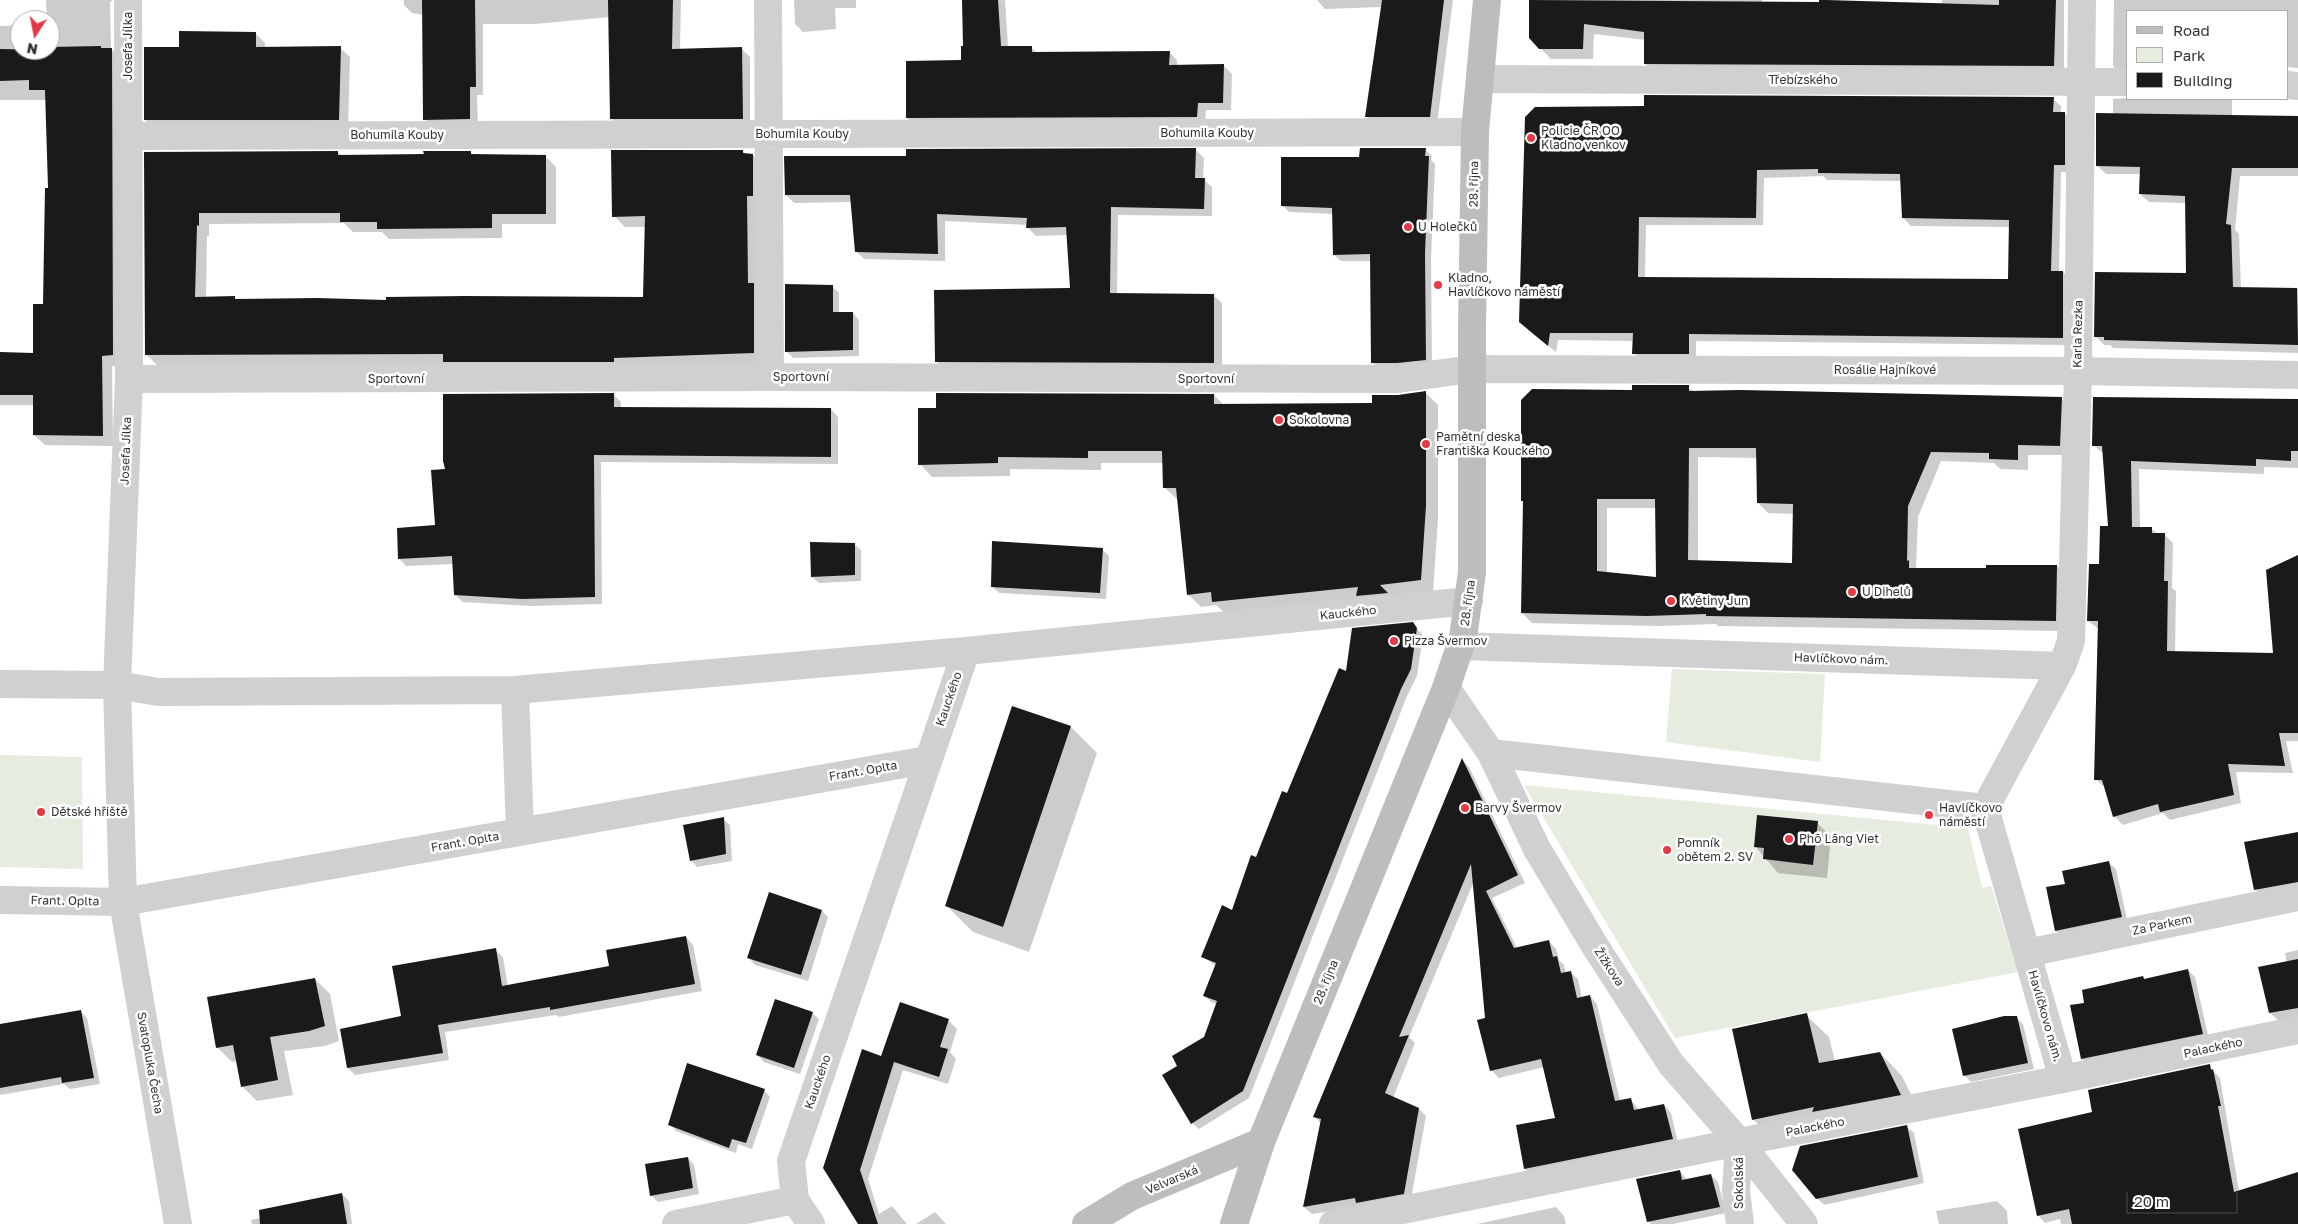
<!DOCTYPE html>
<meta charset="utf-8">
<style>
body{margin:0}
#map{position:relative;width:2298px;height:1224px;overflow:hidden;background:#fff;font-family:"Golos Text",sans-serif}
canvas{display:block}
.legend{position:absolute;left:2126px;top:10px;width:162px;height:90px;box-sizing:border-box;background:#fff;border:1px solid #adadad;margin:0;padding:6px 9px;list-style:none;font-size:15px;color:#333}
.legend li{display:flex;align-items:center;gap:10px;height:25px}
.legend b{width:25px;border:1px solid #adadad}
.north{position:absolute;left:10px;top:10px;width:50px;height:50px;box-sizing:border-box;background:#fff;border:1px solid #adadad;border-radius:50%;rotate:191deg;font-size:14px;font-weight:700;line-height:20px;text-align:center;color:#333}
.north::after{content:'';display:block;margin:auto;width:18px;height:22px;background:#e63946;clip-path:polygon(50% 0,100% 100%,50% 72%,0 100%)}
.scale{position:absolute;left:2126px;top:1192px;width:112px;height:22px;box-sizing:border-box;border:2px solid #333;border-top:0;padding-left:6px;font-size:15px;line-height:18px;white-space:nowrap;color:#333;-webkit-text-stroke:4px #fff;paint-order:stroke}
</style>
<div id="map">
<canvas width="2298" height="1224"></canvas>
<ul class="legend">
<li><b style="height:6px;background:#bdbdbd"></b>Road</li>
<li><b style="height:14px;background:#e6ecdf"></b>Park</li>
<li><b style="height:14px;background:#1a1a1a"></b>Building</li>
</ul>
<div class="north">N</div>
<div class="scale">20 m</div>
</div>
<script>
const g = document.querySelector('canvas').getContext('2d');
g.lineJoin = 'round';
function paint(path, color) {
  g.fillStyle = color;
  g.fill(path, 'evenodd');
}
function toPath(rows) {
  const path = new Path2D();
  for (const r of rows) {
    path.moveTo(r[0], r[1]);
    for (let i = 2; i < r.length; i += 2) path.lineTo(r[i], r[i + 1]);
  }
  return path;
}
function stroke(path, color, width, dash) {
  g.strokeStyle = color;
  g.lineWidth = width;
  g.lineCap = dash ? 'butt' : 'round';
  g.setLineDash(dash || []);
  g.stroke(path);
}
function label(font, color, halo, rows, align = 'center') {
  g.font = font + ' "Golos Text",sans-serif';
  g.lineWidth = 5;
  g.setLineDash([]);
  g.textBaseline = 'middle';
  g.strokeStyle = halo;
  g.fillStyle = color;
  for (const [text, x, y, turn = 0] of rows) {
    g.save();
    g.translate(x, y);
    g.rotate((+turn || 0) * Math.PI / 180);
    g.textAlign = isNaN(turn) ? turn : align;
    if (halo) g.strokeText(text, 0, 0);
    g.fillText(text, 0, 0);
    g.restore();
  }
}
const green = toPath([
 [1672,669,1825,674,1820,762,1666,742],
 [0,755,82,757,83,869,0,867],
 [1524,785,1968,828,1982,888,1991,886,2018,972,1675,1038]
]);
const shadow = toPath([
 [46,0,113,0,110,2,111,49,122,59,123,365,112,366,113,446,45,445,34,435,34,405,0,405,0,354,34,354,44,305,49,190,46,100,0,100,0,26,20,25,20,50,50,50,50,20,47,20],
 [404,0,681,0,680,50,742,49,750,57,750,126,619,127,611,118,610,17,535,24,483,24,483,95,477,95,478,127,433,127,424,119,424,15,412,13,404,5],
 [794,0,856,0,856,8,835,8,836,29,803,32,795,24],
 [963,0,1005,0,1008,47,1031,47,1037,53,1169,52,1177,60,1177,66,1224,66,1232,74,1231,110,1206,110,1205,125,915,126,907,118,963,61,965,48],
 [1453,0,1437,124,1374,124,1366,116,1382,7,1325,9,1317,0],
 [1530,0,1762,0,1762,2,1942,3,1942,0,2064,0,2064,76,1656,74,1645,64,1646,40,1594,34,1593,59,1551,59,1530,38],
 [2114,0,2298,0,2298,68,2287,67,2287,11,2127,11,2127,75,2121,74,2113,66],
 [256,34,265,43,265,48,340,48,350,57,348,129,155,129,145,120,181,48],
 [2127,98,2232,99,2232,116,2298,117,2298,176,2240,176,2235,230,2239,234,2241,288,2298,289,2298,353,2113,348,2110,345,2104,345,2095,336,2187,275,2186,203,2149,202,2140,194,2141,174,2106,174,2097,165,2113,114,2113,99],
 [2053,99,2061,106,2061,114,2065,114,2072,121,2072,172,2061,172,2059,272,2063,272,2071,280,2070,345,1696,341,1696,361,1642,361,1634,353,1634,341,1558,340,1556,352,1528,330,1527,118],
 [1823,176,1827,180,1901,181,1903,218,1911,226,2010,227,2009,281,1645,278,1646,225,1763,225,1764,178],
 [1425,149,1432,156,1431,160,1435,164,1431,260,1432,366,1379,369,1373,363,1371,261,1341,261,1334,255,1334,214,1289,212,1282,205,1360,158],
 [1196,150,1204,158,1203,179,1212,187,1212,216,1118,215,1117,295,1213,295,1222,303,1222,370,944,369,936,361,1071,289,1068,235,1036,236,1028,228,1028,225,945,221,945,261,864,259,856,251,852,202,794,203,786,195,907,157],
 [743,151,747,155,753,155,764,167,765,364,157,365,146,354,145,153,338,152,342,156,425,156,470,152,473,155,545,156,556,167,556,224,502,224,502,238,389,239,382,232,353,232,344,223,209,224,209,236,207,236,206,298,234,297,238,301,388,301,644,298,646,227,625,227,614,216],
 [832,286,839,293,839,313,853,313,859,320,859,356,793,358,787,352],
 [1688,387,1694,392,2061,398,2071,408,2070,455,2028,455,2028,470,2000,469,1994,463,1941,461,1918,517,1916,569,1987,570,2057,566,2067,576,2066,631,1718,626,1716,624,1658,626,1532,623,1522,613,1524,503,1522,500,1633,392],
 [1698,457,1758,458,1758,503,1768,513,1794,514,1793,564,1698,562],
 [1607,508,1657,508,1657,578,1607,573],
 [1425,392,1438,405,1438,519,1433,593,1226,614,1216,605,1201,607,1188,594,1178,500,1164,487,1164,463,1101,463,1101,470,1010,469,1010,476,932,477,920,464,1214,395,1224,405,1373,404,1398,396],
 [613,394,621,402,621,408,831,409,838,417,838,464,601,462,602,604,531,606,463,602,455,595,454,564,406,566,399,558,436,526,447,471],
 [2298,400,2298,468,2264,467,2264,474,2139,469,2140,528,2151,528,2158,535,2165,535,2173,543,2172,588,2176,591,2175,653,2274,654,2298,556,2298,741,2286,741,2293,773,2236,772,2241,803,2170,820,2163,813,2123,825,2115,817,2106,788,2095,779,2099,629,2088,621,2109,527,2104,454,2093,445],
 [854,544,861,550,861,581,819,583,812,577],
 [1102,549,1109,556,1106,599,999,593,992,586],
 [1412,624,1423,635,1417,676,1407,696,1249,1098,1199,1129,1192,1123,1179,1066,1205,1038,1218,1005,1211,1002,1204,995,1216,966,1203,957,1233,912,1287,794,1347,672],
 [1071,727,1097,753,1029,952,973,932,947,906],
 [1462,760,1469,767,1525,883,1492,898,1517,948,1549,941,1556,949,1559,960,1564,965,1566,973,1570,972,1578,979,1582,998,1590,996,1597,1004,1620,1101,1630,1099,1639,1110,1664,1105,1671,1113,1679,1147,1533,1176,1525,1169,1518,1126,1556,1119,1544,1067,1499,1078,1491,1070,1474,881,1409,1037,1415,1043,1393,1098,1419,1109,1426,1116,1411,1199,1312,1214,1304,1207,1321,1124,1315,1117],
 [723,819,730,825,732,861,697,867,691,860],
 [1817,823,1831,836,1827,878,1778,873,1755,846],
 [2298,833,2298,890,2262,896,2256,889],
 [2109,863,2116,869,2128,924,2063,937,2056,931,2066,885],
 [770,893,822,911,828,917,808,981,755,965,749,958],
 [686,937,693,945,702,991,559,1017,556,1015,445,1032,449,1060,355,1075,348,1068,403,1017,495,950,503,957,508,987,610,967],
 [2298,950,2298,1017,2279,1021,2270,1013,2260,968,2287,963,2285,953],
 [2188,970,2195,977,2209,1040,2089,1065,2082,1059,2086,1004,2143,977,2146,980],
 [315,979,330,994,339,1041,325,1046,284,1051,293,1095,257,1101,242,1086,237,1061,232,1062,217,1047],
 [900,1004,949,1021,957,1029,950,1052,956,1059,948,1084,903,1070,868,1179,879,1214,892,1206,907,1224,861,1224,847,1201,882,1058],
 [81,1012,87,1018,100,1084,70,1089,64,1084,0,1095,0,1026],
 [812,1013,819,1019,800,1074,764,1062,757,1055],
 [1806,1015,1829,1037,1835,1062,1880,1053,1902,1076,1922,1117,1775,1142,1753,1119],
 [2016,1017,2023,1024,2034,1069,1971,1082,1964,1075],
 [2209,1066,2220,1078,2239,1191,2298,1173,2298,1224,2061,1224,2060,1219,2045,1223,2038,1215,2094,1113],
 [764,1090,770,1097,752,1149,738,1144,736,1153,676,1131,670,1124],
 [1907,1127,1914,1133,1924,1183,1824,1205,1817,1198],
 [688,1158,694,1165,699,1194,658,1202,651,1195],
 [1680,1171,1687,1180,1711,1175,1718,1182,1726,1213,1673,1224,1651,1224,1648,1221],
 [342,1194,349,1201,352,1224,252,1224,251,1220,274,1215],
 [1997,1201,2007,1211,2008,1224,1939,1224,1936,1211],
 [1556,1207,1564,1216,1566,1224,1477,1224],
 [935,1212,946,1224,916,1224]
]);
const building = toPath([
 [422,0,475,0,476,87,470,87,470,119,423,120],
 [608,0,673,0,672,49,742,47,743,119,610,119],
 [962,0,998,0,1001,46,1032,46,1032,52,1170,51,1169,65,1224,64,1223,103,1198,103,1197,117,906,118,906,61,961,60,961,46,963,46],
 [1382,0,1444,0,1430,117,1365,117],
 [1529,0,1819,2,1819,0,1826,0,1999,5,1999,0,2056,0,2054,66,1644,64,1644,32,1584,24,1583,49,1539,49,1529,38],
 [179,31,256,32,256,47,341,46,339,120,144,120,144,47,179,47],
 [101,46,101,48,112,48,113,355,102,356,103,436,33,435,33,395,0,395,0,352,33,353,33,304,43,304,45,188,48,188,45,90,29,90,29,80,0,81,0,49,50,50,50,47],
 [1644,95,2054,97,2053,112,2065,112,2065,165,2054,165,2051,271,2063,271,2063,338,1689,334,1689,354,1632,354,1633,333,1550,333,1548,346,1519,322,1525,117,1535,107,1644,106],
 [1818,169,1818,173,1900,174,1902,218,2009,220,2008,279,1638,277,1639,217,1756,218,1757,170],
 [2096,113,2298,116,2298,168,2232,168,2226,224,2231,225,2233,287,2297,288,2298,345,2104,340,2104,337,2094,337,2095,272,2186,273,2185,196,2139,194,2140,167,2096,166],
 [1196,148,1195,178,1205,178,1204,209,1111,207,1110,293,1214,294,1214,363,935,362,934,290,1070,288,1066,227,1026,228,1027,218,937,214,938,254,855,252,850,195,785,195,784,156,906,156,906,149],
 [1360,148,1426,148,1425,156,1429,156,1425,253,1426,360,1397,363,1371,363,1370,254,1333,255,1332,208,1281,206,1281,157,1359,157],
 [611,150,743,150,743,153,753,154,753,196,747,196,748,283,754,283,754,353,614,358,614,362,443,362,443,354,145,355,144,152,338,151,338,155,424,154,423,151,471,151,471,154,546,155,546,214,492,214,492,228,377,229,377,222,340,222,340,213,199,213,199,226,197,225,195,297,235,296,235,299,317,298,386,300,386,297,465,296,643,297,645,216,612,217],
 [785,284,833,285,833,312,853,312,853,350,785,352],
 [1632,385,1689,385,1689,391,1741,390,2062,397,2060,446,2018,445,2018,460,1989,459,1989,453,1931,452,1908,506,1907,561,1909,560,1909,568,1986,568,1986,565,2057,565,2056,621,1706,616,1706,614,1647,616,1521,613,1523,501,1521,501,1521,400,1532,389,1632,390],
 [1689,448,1756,448,1757,503,1793,504,1792,563,1688,560],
 [1597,499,1655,499,1656,577,1597,571],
 [1426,391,1426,506,1421,580,1380,585,1388,593,1356,596,1358,587,1212,602,1211,592,1187,595,1176,488,1163,488,1162,451,1088,451,1088,458,998,457,998,463,918,465,918,408,936,408,936,393,1214,394,1214,404,1372,403,1372,395,1398,395],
 [614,393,614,407,831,408,831,457,594,455,595,597,522,599,454,595,452,556,398,559,397,528,435,525,431,470,445,469,443,461,443,394],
 [2093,397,2298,399,2298,451,2291,451,2291,461,2256,459,2256,466,2131,461,2132,527,2152,527,2152,533,2165,533,2164,581,2168,581,2167,651,2273,653,2266,570,2298,555,2298,733,2279,733,2285,766,2228,764,2234,795,2160,812,2158,804,2113,817,2102,780,2094,780,2098,621,2087,621,2089,564,2099,564,2100,526,2108,526,2102,446,2092,446],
 [992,541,1103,548,1100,593,991,587],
 [810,542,855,543,855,575,811,577],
 [1413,622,1417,628,1411,669,1401,689,1243,1091,1191,1124,1162,1075,1177,1066,1172,1056,1204,1037,1217,1001,1203,996,1216,963,1201,957,1222,905,1232,910,1251,855,1256,857,1282,791,1287,793,1339,668,1346,671,1352,628],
 [1012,706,1071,726,1003,927,945,906],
 [1462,758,1518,875,1486,891,1514,948,1549,940,1553,957,1557,956,1561,973,1571,971,1577,998,1590,995,1615,1101,1631,1098,1634,1110,1664,1104,1673,1139,1524,1169,1516,1125,1555,1118,1541,1059,1490,1071,1477,1020,1485,1018,1471,864,1399,1037,1409,1035,1385,1093,1419,1108,1404,1194,1356,1203,1355,1198,1303,1207,1321,1119,1313,1117],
 [1757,815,1818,821,1813,865,1763,859,1764,848,1754,847],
 [724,817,726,854,690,861,683,825],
 [2298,832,2298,882,2254,890,2244,842],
 [2109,861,2122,917,2055,931,2046,887,2065,884,2062,871],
 [769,892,822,910,801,975,747,958],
 [686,936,695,984,550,1010,550,1007,438,1025,443,1053,347,1068,340,1029,401,1016,392,966,496,948,502,986,609,966,606,950],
 [2298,959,2298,1008,2269,1013,2258,967],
 [2188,969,2203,1034,2081,1059,2070,1005,2084,1003,2082,990,2143,976,2144,979],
 [315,978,325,1026,309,1031,270,1037,278,1080,241,1087,233,1045,216,1048,207,997],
 [775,999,813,1012,794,1068,756,1055],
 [900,1002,949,1019,940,1047,948,1049,939,1077,894,1062,860,1170,878,1224,858,1224,823,1168,862,1049,881,1056],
 [81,1010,94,1078,62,1083,61,1077,0,1088,0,1024],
 [1807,1013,1819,1063,1880,1052,1901,1095,1812,1112,1814,1107,1752,1120,1732,1029],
 [2004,1016,2017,1016,2028,1063,1963,1076,1952,1029],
 [687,1063,765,1089,746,1143,732,1139,729,1148,668,1125],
 [2210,1064,2211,1070,2213,1069,2221,1106,2218,1106,2234,1192,2298,1172,2298,1224,2072,1224,2069,1209,2037,1216,2018,1129,2092,1112,2088,1090],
 [1907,1125,1918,1177,1816,1199,1792,1170,1800,1146],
 [688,1157,693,1188,650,1196,645,1164],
 [1680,1170,1682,1180,1711,1174,1720,1207,1647,1222,1636,1179],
 [342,1193,347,1224,260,1224,259,1210]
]);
const street = toPath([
 [128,0,129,379,117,685,123,902,178,1224],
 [768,0,770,377],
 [1480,79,2127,82],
 [2287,85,2298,86],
 [128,136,1475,132],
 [129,379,770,377,1398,379,1472,369,2078,371,2298,375],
 [1460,646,2062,666],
 [0,684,117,685,158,692,515,690,966,651,1469,601],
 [1446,688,1491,753,1537,849,1595,946,1671,1064,1739,1142,1804,1224],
 [515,690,520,832],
 [1491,753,1985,808],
 [0,900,123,902,927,760],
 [2027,953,2298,897],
 [2063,1079,1985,808,2062,666,2071,641,2078,371,2082,0],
 [1739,1142,1736,1191,1740,1224],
 [676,1224,795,1200],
 [811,1224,795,1200,791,1161,966,651],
 [1333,1224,1739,1142,2063,1079,2298,1030]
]);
const secondary = toPath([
 [1086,1224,1132,1196,1261,1142],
 [1234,1224,1261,1142,1446,688,1463,638,1472,572,1472,330,1475,132,1487,0]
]);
const markers = [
 [1531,138,5,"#e63946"],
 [1408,227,5,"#e63946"],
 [1438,285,5,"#e63946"],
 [1279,420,5,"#e63946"],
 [1426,444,5,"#e63946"],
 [1852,592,5,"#e63946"],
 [1671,601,5,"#e63946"],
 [1394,641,5,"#e63946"],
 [1465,808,5,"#e63946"],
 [41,812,5,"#e63946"],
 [1929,815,5,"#e63946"],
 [1789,839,5,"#e63946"],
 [1667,850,5,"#e63946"]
];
const streetNames = [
 ["Josefa Jílka",128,46,-90],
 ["Třebízského",1803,80],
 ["Bohumila Kouby",1207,133],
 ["Bohumila Kouby",802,134],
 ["Bohumila Kouby",397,135],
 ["28. října",1474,184,-89],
 ["Karla Rezka",2078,334,-89],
 ["Rosálie Hajníkové",1885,370],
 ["Sportovní",801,377],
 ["Sportovní",396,379],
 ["Sportovní",1206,379],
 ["Josefa Jílka",126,451,-88],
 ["28. října",1468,603,-82],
 ["Kauckého",1348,613,-6],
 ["Havlíčkovo nám.",1841,659,2],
 ["Kauckého",949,699,-71],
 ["Frant. Oplta",863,771,-10],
 ["Frant. Oplta",465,842,-10],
 ["Frant. Oplta",65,901,1],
 ["Za Parkem",2162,925,-12],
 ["Žižkova",1609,967,57],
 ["28. října",1326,982,-68],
 ["Havlíčkovo nám.",2045,1016,74],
 ["Palackého",2213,1048,-12],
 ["Svatopluka Čecha",150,1063,80],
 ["Kauckého",818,1082,-71],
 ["Palackého",1815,1127,-11],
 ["Velvarská",1172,1180,-23],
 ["Sokolská",1739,1183,-90]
];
const poiNames = [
 ["Policie ČR OO",1541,131],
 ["Kladno venkov",1541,145],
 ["U Holečků",1418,227],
 ["Kladno,",1448,278],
 ["Havlíčkovo náměstí",1448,292],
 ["Sokolovna",1289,420],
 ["Pamětní deska",1436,437],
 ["Františka Kouckého",1436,451],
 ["U Dihelů",1862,592],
 ["Květiny Jun",1681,601],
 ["Pizza Švermov",1404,641],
 ["Barvy Švermov",1475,808],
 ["Havlíčkovo",1939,808],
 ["náměstí",1939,822],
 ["Dětské hřiště",51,812],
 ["Phõ Lãng Viet",1799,839],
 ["Pomník",1677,843],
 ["obětem 2. SV",1677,857]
];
paint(green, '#e6ecdf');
paint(shadow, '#0003');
paint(building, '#1a1a1a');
stroke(street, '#d0d0d0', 28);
stroke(secondary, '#bdbdbd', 28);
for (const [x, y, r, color] of markers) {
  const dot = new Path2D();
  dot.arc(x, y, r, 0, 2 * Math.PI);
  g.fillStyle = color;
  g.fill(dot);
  stroke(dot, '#fff', 2);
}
label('12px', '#333', '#fff', streetNames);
label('12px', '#333', '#fff', poiNames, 'left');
</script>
